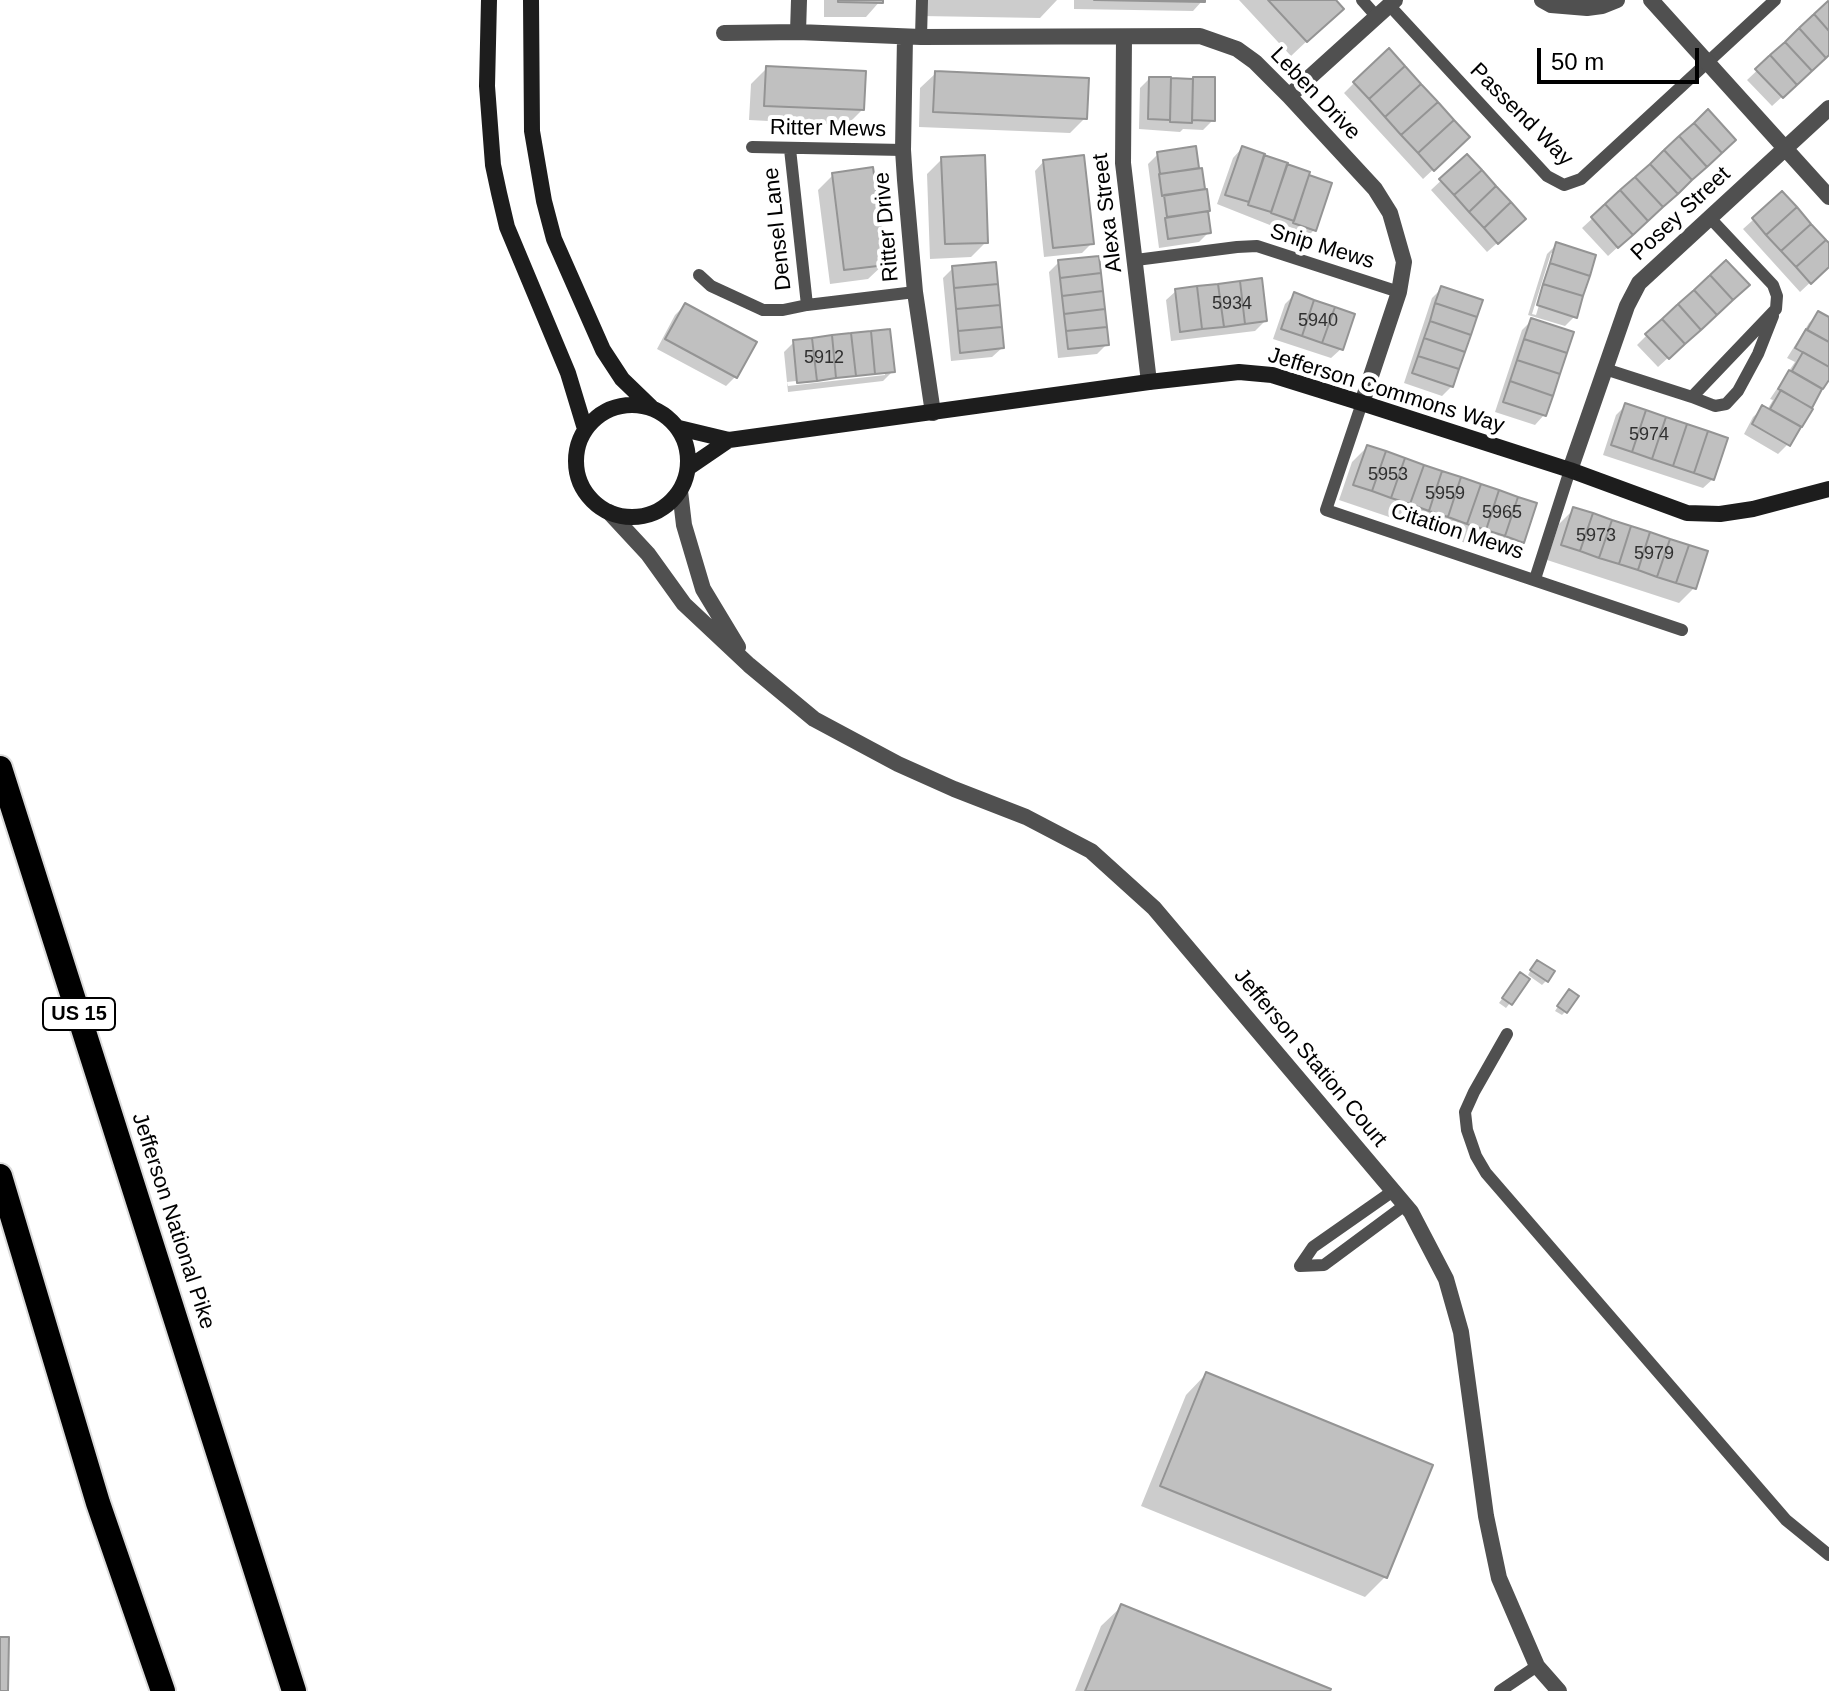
<!DOCTYPE html>
<style>
body{margin:0}
#map{position:relative;width:1829px;height:1691px;overflow:hidden;background:#fff;font-family:Arial,sans-serif}
canvas{display:block}
.scale{position:absolute;left:1537px;top:48px;width:162px;height:36px;box-sizing:border-box;border:4px solid #000;border-top:0;padding-left:10px;font-size:24px;line-height:28px;white-space:nowrap;color:#000;-webkit-text-stroke:6px #fff;paint-order:stroke}
</style>
<div id="map">
<canvas width="1829" height="1691"></canvas>
<div class="scale">50 m</div>
</div>
<script>
const g = document.querySelector('canvas').getContext('2d');
g.lineJoin = 'round';
function paint(path, color) {
  g.fillStyle = color;
  g.fill(path, 'evenodd');
}
function toPath(rows) {
  const path = new Path2D();
  for (const r of rows) {
    if (r.length === 3) {
      path.moveTo(r[0] + r[2], r[1]);
      path.arc(r[0], r[1], r[2], 0, 2 * Math.PI);
      continue;
    }
    path.moveTo(r[0], r[1]);
    for (let i = 2; i < r.length; i += 2) path.lineTo(r[i], r[i + 1]);
  }
  return path;
}
function stroke(path, color, width, dash) {
  g.strokeStyle = color;
  g.lineWidth = width;
  g.lineCap = dash ? 'butt' : 'round';
  g.setLineDash(dash || []);
  g.stroke(path);
}
function label(font, color, halo, rows, align = 'center') {
  g.font = font + ' Arial,sans-serif';
  g.lineWidth = 8;
  g.setLineDash([]);
  g.textBaseline = 'middle';
  g.strokeStyle = halo;
  g.fillStyle = color;
  for (const [text, x, y, turn = 0] of rows) {
    g.save();
    g.translate(x, y);
    g.rotate((+turn || 0) * Math.PI / 180);
    g.textAlign = isNaN(turn) ? turn : align;
    if (halo) g.strokeText(text, 0, 0);
    g.fillText(text, 0, 0);
    g.restore();
  }
}
const shadow = toPath([
 [824,0,881,0,866,17,824,17],
 [921,0,1057,0,1040,18,921,16],
 [1074,0,1203,0,1193,11,1074,9],
 [1239,0,1334,0,1326,23,1291,56],
 [1829,3,1829,54,1772,106,1747,80],
 [767,68,862,110,847,125,749,120,751,84],
 [936,73,1085,118,1070,133,919,127,920,88],
 [1149,79,1213,79,1213,120,1203,130,1183,129,1180,132,1139,129,1140,88],
 [1354,83,1468,137,1423,179,1344,93],
 [1708,112,1724,150,1608,256,1582,228],
 [1242,148,1314,230,1305,239,1217,204,1233,158],
 [1194,149,1197,170,1200,170,1209,232,1199,242,1159,248,1148,164,1158,154],
 [1467,156,1514,228,1487,252,1431,190],
 [942,159,986,242,971,257,930,259,927,174],
 [1044,161,1092,243,1082,253,1044,257,1035,171],
 [833,175,884,264,868,279,830,284,818,190],
 [1782,194,1829,246,1829,265,1800,292,1743,229],
 [1557,244,1575,316,1565,326,1528,315,1547,254],
 [1551,253,1555,253,1536,315,1532,314],
 [1059,262,1107,344,1097,354,1058,358,1049,272],
 [953,268,1002,348,992,357,951,361,943,278],
 [1442,288,1452,386,1442,396,1404,383,1432,298],
 [1176,291,1265,321,1255,331,1171,341,1166,300],
 [1294,295,1341,349,1331,358,1273,339,1285,304],
 [1737,295,1658,367,1637,345,1647,335],
 [685,305,736,376,726,386,657,349,675,315],
 [1819,313,1829,319,1829,374,1788,444,1778,454,1744,434,1753,417,1763,408,1767,410,1773,400,1770,399,1795,362,1787,358,1809,323],
 [1532,320,1544,415,1535,425,1495,412,1522,330],
 [794,342,893,371,883,381,788,392,784,352],
 [885,371,885,375,788,386,787,382],
 [1625,406,1713,479,1703,488,1603,455,1616,415],
 [1367,447,1522,542,1507,557,1339,500,1352,462],
 [1574,509,1694,588,1679,603,1547,560,1559,524],
 [1533,966,1546,981,1542,985,1528,975],
 [1516,979,1510,1003,1506,1008,1499,1003],
 [1565,996,1566,1011,1562,1015,1555,1011],
 [1206,1374,1385,1577,1365,1597,1141,1506,1186,1395],
 [1122,1606,1328,1691,1075,1691,1101,1626]
]);
const building = toPath([
 [838,0,883,0,883,3,838,2,838,0],
 [1094,0,1205,0,1205,2,1094,0],
 [1268,0,1336,0,1344,9,1307,42,1268,0],
 [1828,1,1829,2,1829,31,1814,14,1828,1],
 [1814,14,1829,31,1829,55,1826,58,1799,28,1814,14],
 [1799,28,1826,58,1812,71,1785,42,1799,28],
 [1785,42,1812,71,1797,85,1770,55,1785,42],
 [1389,48,1405,66,1369,99,1353,82,1389,48],
 [1770,55,1797,85,1783,98,1755,69,1770,55],
 [766,66,866,71,864,110,764,106,766,66],
 [1405,66,1421,84,1385,117,1369,99,1405,66],
 [935,71,1089,78,1087,119,933,112,935,71],
 [1149,77,1171,77,1170,120,1148,119,1149,77],
 [1193,77,1215,77,1215,121,1192,120,1193,77],
 [1171,78,1193,79,1192,123,1170,122,1171,78],
 [1421,84,1438,102,1401,135,1385,117,1421,84],
 [1438,102,1454,120,1418,153,1401,135,1438,102],
 [1708,109,1736,140,1722,153,1694,123,1708,109],
 [1454,120,1470,137,1434,171,1418,153,1454,120],
 [1694,123,1722,153,1707,167,1679,136,1694,123],
 [1679,136,1707,167,1692,180,1664,150,1679,136],
 [1196,146,1199,168,1160,174,1157,152,1196,146],
 [1242,146,1265,154,1249,202,1225,195,1242,146],
 [1664,150,1692,180,1678,194,1650,164,1664,150],
 [1467,154,1482,170,1454,195,1439,179,1467,154],
 [985,155,988,243,945,244,941,157,985,155],
 [1084,155,1094,244,1053,248,1043,160,1084,155],
 [1264,155,1288,163,1271,212,1248,205,1264,155],
 [1287,164,1310,172,1294,221,1271,213,1287,164],
 [1650,164,1678,194,1663,207,1635,177,1650,164],
 [873,167,886,265,844,270,832,173,873,167],
 [1202,168,1205,189,1162,196,1159,174,1202,168],
 [1482,170,1496,186,1469,212,1454,195,1482,170],
 [1309,175,1332,183,1316,231,1293,223,1309,175],
 [1635,177,1663,207,1648,221,1620,190,1635,177],
 [1496,186,1511,202,1484,228,1469,212,1496,186],
 [1207,189,1210,211,1167,217,1164,195,1207,189],
 [1620,190,1648,221,1633,235,1605,204,1620,190],
 [1782,191,1797,207,1766,235,1752,218,1782,191],
 [1511,202,1526,219,1498,244,1484,228,1511,202],
 [1605,204,1633,235,1618,248,1591,217,1605,204],
 [1797,207,1811,224,1781,251,1766,235,1797,207],
 [1208,211,1211,233,1168,239,1165,218,1208,211],
 [1811,224,1826,240,1796,267,1781,251,1811,224],
 [1826,240,1829,243,1829,267,1811,284,1796,267,1826,240],
 [1556,242,1596,255,1590,276,1550,263,1556,242],
 [1099,256,1101,273,1060,278,1058,260,1099,256],
 [1726,260,1750,285,1733,300,1710,275,1726,260],
 [996,262,998,284,954,288,952,266,996,262],
 [1550,263,1590,276,1583,296,1543,284,1550,263],
 [1101,273,1103,291,1062,296,1060,278,1101,273],
 [1710,275,1733,300,1717,315,1694,290,1710,275],
 [1262,278,1267,321,1245,324,1240,281,1262,278],
 [1240,281,1245,324,1224,327,1218,284,1240,281],
 [998,284,1000,305,956,309,954,288,998,284],
 [1218,284,1224,327,1202,329,1197,286,1218,284],
 [1543,284,1583,296,1577,318,1537,305,1543,284],
 [1197,286,1202,329,1180,332,1175,289,1197,286],
 [1441,286,1483,300,1477,317,1435,303,1441,286],
 [1694,290,1717,315,1701,330,1678,304,1694,290],
 [1103,291,1105,309,1064,314,1062,296,1103,291],
 [1294,292,1314,300,1302,336,1281,329,1294,292],
 [1314,300,1335,307,1322,343,1302,336,1314,300],
 [685,303,757,342,737,378,665,339,685,303],
 [1435,303,1477,317,1471,335,1430,321,1435,303],
 [1678,304,1701,330,1685,344,1662,319,1678,304],
 [1000,305,1002,327,958,331,956,309,1000,305],
 [1335,307,1355,314,1343,350,1322,343,1335,307],
 [1105,309,1107,327,1066,331,1064,314,1105,309],
 [1818,311,1829,317,1829,342,1807,330,1818,311],
 [1531,318,1574,332,1567,353,1524,339,1531,318],
 [1662,319,1685,344,1669,359,1645,334,1662,319],
 [1430,321,1471,335,1465,352,1424,338,1430,321],
 [1002,327,1004,348,960,353,958,331,1002,327],
 [1107,327,1109,345,1068,349,1066,331,1107,327],
 [890,329,895,372,875,374,871,331,890,329],
 [1806,329,1829,342,1829,367,1795,348,1806,329],
 [871,331,875,374,856,376,851,333,871,331],
 [851,333,856,376,836,378,832,335,851,333],
 [832,335,836,378,817,381,812,338,832,335],
 [812,338,817,381,797,383,793,340,812,338],
 [1424,338,1465,352,1459,369,1418,356,1424,338],
 [1524,339,1567,353,1560,374,1517,360,1524,339],
 [1803,352,1829,367,1829,380,1823,389,1792,371,1803,352],
 [1418,356,1459,369,1453,387,1412,373,1418,356],
 [1517,360,1560,374,1553,396,1510,381,1517,360],
 [1789,370,1822,389,1812,408,1778,389,1789,370],
 [1510,381,1553,396,1546,416,1503,402,1510,381],
 [1781,390,1813,409,1802,427,1770,409,1781,390],
 [1625,403,1646,410,1632,452,1611,445,1625,403],
 [1762,405,1801,427,1790,446,1752,424,1762,405],
 [1646,410,1666,417,1652,459,1632,452,1646,410],
 [1666,417,1687,424,1673,466,1652,459,1666,417],
 [1687,424,1708,431,1694,473,1673,466,1687,424],
 [1708,431,1728,438,1714,480,1694,473,1708,431],
 [1367,445,1386,451,1372,491,1353,485,1367,445],
 [1386,451,1405,458,1391,498,1372,491,1386,451],
 [1405,458,1424,465,1410,504,1391,498,1405,458],
 [1424,465,1442,471,1429,511,1410,504,1424,465],
 [1442,471,1461,477,1448,517,1429,511,1442,471],
 [1461,477,1481,484,1467,524,1448,517,1461,477],
 [1481,484,1499,490,1486,530,1467,524,1481,484],
 [1499,490,1518,497,1505,536,1486,530,1499,490],
 [1518,497,1537,503,1524,543,1505,536,1518,497],
 [1573,507,1593,513,1580,551,1561,545,1573,507],
 [1593,513,1612,520,1599,558,1580,551,1593,513],
 [1612,520,1631,526,1619,564,1599,558,1612,520],
 [1631,526,1650,532,1638,570,1619,564,1631,526],
 [1650,532,1670,539,1657,577,1638,570,1650,532],
 [1670,539,1689,545,1676,583,1657,577,1670,539],
 [1689,545,1708,551,1696,589,1676,583,1689,545],
 [1537,960,1555,971,1548,982,1530,970,1537,960],
 [1520,972,1530,979,1512,1005,1502,998,1520,972],
 [1569,989,1579,996,1567,1013,1557,1006,1569,989],
 [1206,1372,1433,1465,1387,1578,1160,1486,1206,1372],
 [1121,1604,1331,1689,1330,1691,1085,1691,1121,1604],
 [0,1637,9,1637,8,1691,0,1691,0,1637]
]);
const lane = toPath([
 [1362,0,1377,17],
 [1389,5,1547,176,1564,185,1581,179,1775,0],
 [921,37,922,0],
 [752,147,903,150],
 [790,149,807,305],
 [1136,260,1237,247,1257,246,1399,292],
 [699,275,711,286,763,310,783,310,807,305,915,292],
 [1605,369,1692,397,1776,309,1777,296,1773,285,1710,218],
 [1692,397,1715,406,1726,404,1738,391,1758,354,1773,316],
 [1362,403,1326,510,1682,630],
 [1535,579,1570,470],
 [1507,1034,1474,1092,1465,1112,1467,1130,1476,1156,1486,1173,1786,1520,1829,1555],
 [1300,1266,1324,1265,1405,1205],
 [1300,1266,1313,1247,1393,1191],
 [1500,1691,1537,1666]
]);
const street = toPath([
 [1542,0,1551,5,1587,8,1602,6,1617,0],
 [1651,0,1829,197],
 [798,32,799,0],
 [724,33,798,32,921,37,1200,36,1237,49,1255,62,1289,96,1375,189,1390,213,1404,262,1399,292,1362,403],
 [905,37,903,150,905,180,915,292,933,413],
 [1124,38,1123,163,1149,382],
 [1289,96,1395,0],
 [1570,470,1627,306,1639,283,1829,108],
 [680,491,684,525,703,589,738,647],
 [609,512,648,554,684,604,749,665,814,719,898,764,954,789,1026,817,1091,851,1154,908,1411,1212,1446,1279,1461,1332,1486,1516,1499,1578,1537,1666,1559,1691]
]);
const secondary = toPath([
 [489,0,487,86,493,165,499,193,507,227,568,373,585,429],
 [531,0,532,131,544,201,554,239,603,350,622,379,651,407],
 [632,461,56],
 [679,428,729,440,1149,382,1239,372,1272,375,1362,403,1570,470,1687,513,1720,514,1753,509,1829,489],
 [688,468,729,440]
]);
const highway = toPath([
 [0,768,294,1691],
 [0,1176,98,1503,163,1691]
]);
const numberNames = [
 ["5934",1232,304],
 ["5940",1318,321],
 ["5912",824,358],
 ["5974",1649,435],
 ["5953",1388,475],
 ["5959",1445,494],
 ["5965",1502,513],
 ["5973",1596,536],
 ["5979",1654,554]
];
const shields = [
 [79,1014,72]
];
const shieldNames = [
 ["US 15",79,1014]
];
const streetNames = [
 ["Leben Drive",1315,94,46],
 ["Passend Way",1521,115,45],
 ["Ritter Mews",828,129,1],
 ["Alexa Street",1108,213,-97],
 ["Posey Street",1681,214,-43],
 ["Ritter Drive",887,227,-95],
 ["Densel Lane",778,229,-96],
 ["Snip Mews",1322,247,17],
 ["Jefferson Commons Way",1386,391,17],
 ["Citation Mews",1457,532,18],
 ["Jefferson Station Court",1310,1058,50],
 ["Jefferson National Pike",173,1221,72]
];
paint(shadow, '#0003');
paint(building, '#c0c0c0');
stroke(building, '#949494', 2);
stroke(highway, '#dbdbdb', 28);
stroke(lane, '#505050', 12);
stroke(street, '#505050', 16);
stroke(secondary, '#1d1d1d', 16);
stroke(highway, '#000', 24);
label('18px', '#303030', null, numberNames);
for (const [x, y, w] of shields) {
  const box = new Path2D();
  box.roundRect(x - w / 2, y - 16, w, 32, 6);
  g.fillStyle = '#fff';
  g.fill(box);
  stroke(box, '#000', 2);
}
label('bold 20px', '#000', null, shieldNames);
label('22px', '#000', '#fff', streetNames);
</script>
